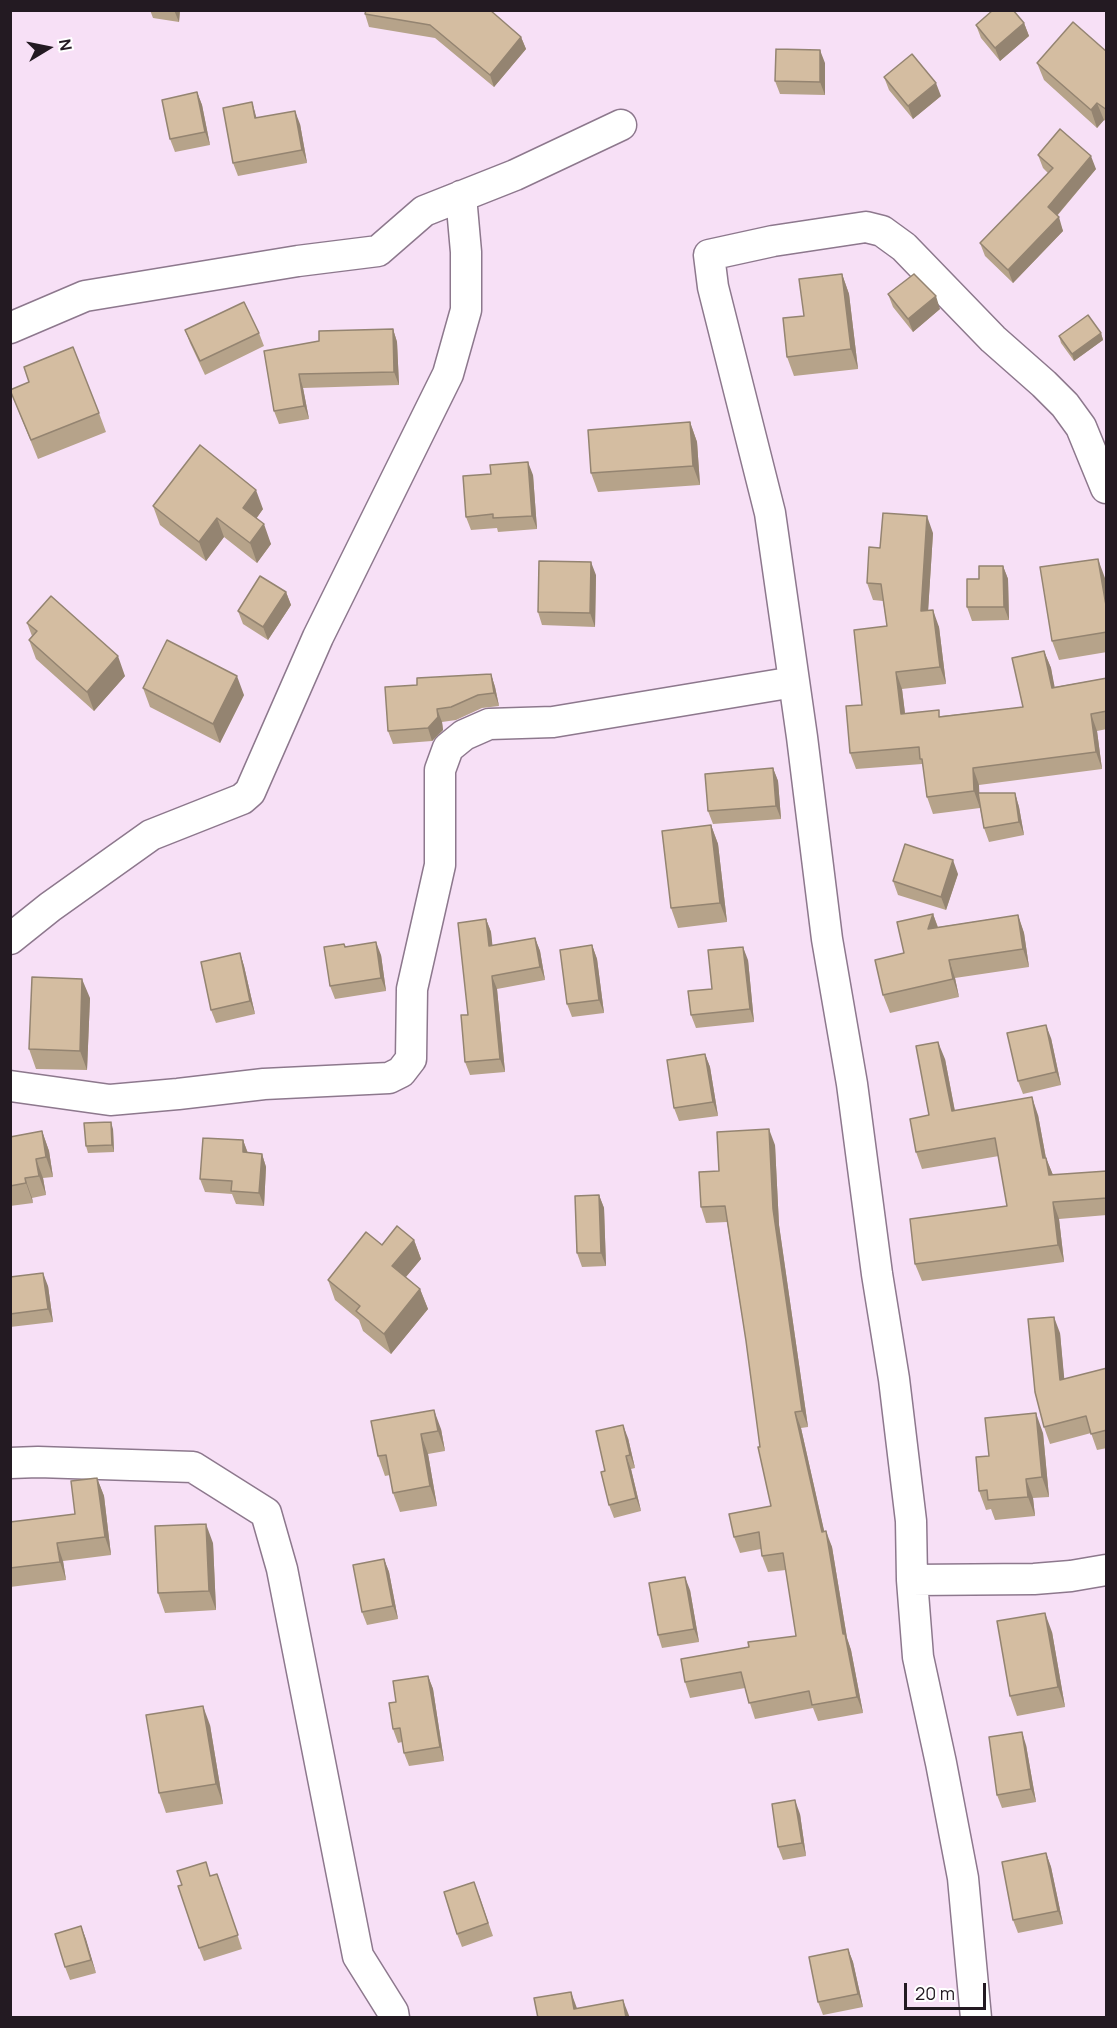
<!DOCTYPE html>
<style>
body{margin:0}
#map{position:relative;width:1117px;height:2028px;overflow:hidden;background:#f7e0f6;font-family:Manrope,sans-serif}
canvas{display:block}
.frame{position:absolute;inset:0;border:12px solid #231a22;pointer-events:none}
.north{position:absolute;left:18px;top:18px;width:60px;height:60px;-webkit-text-stroke:4px #fff;paint-order:stroke;rotate:80deg;font-size:16px;font-weight:700;line-height:24px;text-align:center;color:#231a22}
.north::after{content:'';display:block;margin:auto;width:21px;height:27px;background:#231a22;clip-path:polygon(50% 0,100% 100%,50% 72%,0 100%)}
.scale{position:absolute;left:904px;top:1983px;width:82px;height:27px;box-sizing:border-box;border:3px solid #231a22;border-top:0;padding-left:8px;font-size:18px;line-height:21px;white-space:nowrap;color:#231a22;-webkit-text-stroke:4px #fff;paint-order:stroke}
</style>
<div id="map">
<canvas width="1117" height="2028"></canvas>
<div class="frame"></div>
<div class="north">N</div>
<div class="scale">20 m</div>
</div>
<script>
const g = document.querySelector('canvas').getContext('2d');
g.lineJoin = 'round';
function toPath(rows) {
  const path = new Path2D();
  for (const r of rows) {
    path.moveTo(r[0], r[1]);
    for (let i = 2; i < r.length; i += 2) path.lineTo(r[i], r[i + 1]);
  }
  return path;
}
function stroke(path, color, width, dash) {
  g.strokeStyle = color;
  g.lineWidth = width;
  g.lineCap = dash ? 'butt' : 'round';
  g.setLineDash(dash || []);
  g.stroke(path);
}
function paint(path, color) {
  g.fillStyle = color;
  g.fill(path, 'evenodd');
}
const street = toPath([
 [10,328,85,296,298,261,378,251,424,211,515,175,621,125],
 [10,939,50,907,151,835,242,799,250,792,318,637,448,374,466,310,466,252,461,196],
 [10,1086,110,1100,178,1094,264,1084,389,1078,401,1072,411,1059,412,989,440,865,440,770,448,748,464,735,489,724,553,722,794,682],
 [10,1463,38,1462,193,1467,266,1513,282,1569,358,1956,393,2012,394,2018],
 [912,1580,1034,1579,1071,1576,1106,1570],
 [976,2018,963,1878,941,1763,918,1657,912,1580,911,1521,894,1379,877,1274,852,1084,827,939,802,737,770,513,713,287,709,255,773,241,866,227,882,231,904,247,993,339,1044,384,1065,405,1081,427,1106,488]
]);
const wall = toPath([
 [150,10,180,10,179,22,153,18],
 [366,10,493,10,492,12,521,37,526,49,494,87,435,38,369,27,365,14],
 [1024,23,1029,36,1000,61,981,38,976,25],
 [1107,52,1107,122,1104,120,1097,128,1044,80,1037,63],
 [825,63,825,95,780,94,775,81],
 [884,77,941,96,913,119,889,90],
 [197,92,202,105,210,145,175,152,170,139],
 [257,118,300,124,307,163,238,176,233,163],
 [1038,155,1096,169,1057,216,1063,231,1013,283,985,256,980,243,1048,173,1043,168],
 [842,274,849,294,858,369,794,376,787,357,804,316],
 [888,294,940,309,913,332,893,307],
 [393,329,397,342,399,385,303,388,309,419,279,424,274,411,264,351],
 [185,330,259,333,264,346,205,375,190,343],
 [1101,333,1103,340,1074,361,1061,343,1059,336],
 [10,390,99,413,106,432,38,459],
 [690,422,697,442,700,485,598,492,591,473],
 [533,475,537,529,498,532,497,528,471,530,466,517],
 [153,506,263,509,256,519,271,544,257,563,224,537,206,561,160,525],
 [933,533,928,611,939,627,946,684,902,689,905,713,941,716,1023,707,1044,651,1051,668,1054,687,1107,678,1107,729,1097,731,1102,769,979,785,979,793,1015,793,1019,807,1024,835,989,842,984,828,980,808,933,814,927,797,924,770,922,764,856,769,850,753,862,705,887,626,883,601,873,600,867,583,880,548],
 [1003,566,1008,579,1009,620,972,621,967,607,979,579],
 [596,575,595,627,542,625,538,612],
 [1105,578,1107,586,1107,652,1059,660,1052,641],
 [286,592,291,605,268,640,243,624,238,611],
 [27,623,125,676,94,711,36,659,29,640,32,636],
 [491,674,495,687,499,706,482,708,456,720,442,722,443,730,432,741,393,744,388,731,417,685],
 [143,688,244,695,220,743,150,707],
 [773,768,778,781,781,819,713,824,708,811],
 [711,825,718,844,727,922,678,928,671,908],
 [958,874,946,910,898,895,893,881],
 [933,914,938,927,1018,915,1024,933,1029,967,955,978,959,997,890,1013,883,995,904,953],
 [486,919,491,932,492,946,535,938,540,951,545,980,497,989,505,1072,470,1075,465,1062,468,1015],
 [592,945,597,959,604,1013,572,1017,567,1004],
 [345,947,381,955,386,991,335,999,330,986],
 [240,953,244,966,255,1014,216,1023,211,1010],
 [748,960,754,1022,696,1028,691,1015,712,989],
 [90,998,87,1070,36,1069,29,1049],
 [1051,1038,1061,1085,1023,1094,1018,1081],
 [705,1054,710,1067,718,1116,679,1121,674,1108],
 [945,1059,955,1111,1038,1115,1046,1158,1053,1175,1107,1171,1107,1215,1059,1219,1064,1262,922,1281,915,1264,1007,1206,999,1156,922,1169,916,1152,929,1115],
 [113,1129,114,1152,88,1153,86,1146],
 [42,1131,49,1151,53,1177,43,1178,46,1195,32,1198,33,1203,10,1206,10,1137],
 [243,1140,248,1153,262,1154,266,1167,264,1206,236,1204,232,1194,205,1192,200,1179],
 [775,1145,779,1225,808,1427,801,1428,824,1531,832,1547,847,1638,851,1650,863,1713,818,1721,813,1708,755,1719,745,1688,690,1698,685,1682,749,1647,796,1636,786,1570,768,1572,762,1556,761,1549,740,1553,734,1537,771,1506,760,1447,746,1341,727,1222,706,1223,701,1207,719,1171],
 [599,1195,604,1208,606,1266,582,1267,577,1253],
 [414,1240,421,1259,406,1277,420,1289,428,1309,391,1354,363,1331,359,1320,335,1300,328,1280,382,1245],
 [10,1277,48,1286,53,1322,10,1327],
 [1060,1333,1064,1379,1107,1368,1107,1448,1097,1450,1091,1433,1050,1444,1044,1427],
 [371,1421,441,1429,445,1451,428,1454,437,1506,400,1512,393,1493,390,1475,385,1476,378,1456],
 [1043,1433,1049,1497,1033,1498,1035,1516,995,1520,991,1509,986,1510,979,1491,989,1456],
 [628,1438,635,1468,631,1469,641,1511,614,1518,609,1505,605,1471],
 [97,1478,104,1496,111,1555,63,1561,66,1580,10,1587,10,1522,75,1514],
 [213,1543,216,1610,165,1613,158,1593],
 [384,1559,389,1572,398,1619,367,1625,362,1612],
 [690,1590,699,1642,662,1648,658,1635],
 [1052,1632,1065,1707,1017,1716,1010,1696],
 [428,1676,433,1689,444,1761,409,1766,404,1753,402,1742,398,1743,393,1729,396,1702],
 [210,1725,223,1804,166,1813,159,1793],
 [1026,1745,1036,1802,1002,1808,997,1795],
 [800,1814,806,1856,783,1860,778,1847],
 [1046,1853,1051,1867,1063,1924,1018,1933,1013,1920],
 [211,1876,222,1887,242,1949,204,1961,199,1948,182,1885],
 [479,1895,493,1936,462,1947,457,1934],
 [81,1926,96,1973,70,1980,65,1967],
 [848,1949,853,1962,863,2007,823,2015,818,2002]
]);
const shadedWall = toPath([
 [174,10,180,10,179,22],
 [1024,23,1029,36,1000,61,995,48],
 [521,37,526,49,494,87,490,75],
 [820,50,825,63,825,95,820,82],
 [936,83,941,96,913,119,908,106],
 [197,92,202,105,210,145,205,132],
 [252,102,256,116,260,131,255,118],
 [1097,103,1104,120,1097,128,1091,110],
 [295,111,300,124,307,163,302,150],
 [1091,156,1096,169,1053,220,1048,207],
 [1059,217,1063,231,1013,283,1008,270],
 [842,274,849,294,858,369,851,349],
 [936,296,940,309,913,332,908,319],
 [393,329,397,342,399,385,394,372],
 [1101,333,1103,340,1074,361,1072,354],
 [299,374,303,388,309,419,304,406],
 [690,422,697,442,700,485,693,466],
 [528,462,533,475,537,529,532,516],
 [256,490,263,509,250,527,243,508],
 [927,516,933,533,927,628,921,611],
 [217,518,224,537,206,561,199,542],
 [264,524,271,544,257,563,250,543],
 [1098,559,1105,578,1107,586,1107,611],
 [591,562,596,575,595,627,590,613],
 [1003,566,1008,579,1009,620,1004,607],
 [286,592,291,605,268,640,263,627],
 [933,610,939,627,946,684,940,667],
 [1044,651,1051,668,1058,704,1052,688],
 [118,656,125,676,94,711,87,692],
 [896,672,902,689,907,730,901,714],
 [491,674,495,687,499,706,494,693],
 [237,676,244,695,220,743,213,724],
 [437,709,442,722,443,730,432,741,428,728],
 [1091,714,1097,731,1102,769,1096,752],
 [773,768,778,781,781,819,776,806],
 [973,768,979,785,980,808,974,791],
 [1015,793,1019,807,1024,835,1019,822],
 [711,825,718,844,727,922,720,903],
 [953,860,958,874,946,910,941,897],
 [933,914,939,931,928,929],
 [1018,915,1024,933,1029,967,1023,949],
 [486,919,491,932,494,959,489,946],
 [535,938,540,951,545,980,540,967],
 [376,942,381,955,386,991,381,978],
 [592,945,597,959,604,1013,599,1000],
 [743,947,748,960,754,1022,750,1009],
 [240,953,244,966,255,1014,250,1001],
 [949,960,955,978,959,997,953,979],
 [492,976,497,989,505,1072,500,1059],
 [82,979,90,998,87,1070,80,1051],
 [1046,1025,1051,1038,1061,1085,1056,1072],
 [938,1042,945,1059,958,1128,952,1111],
 [705,1054,710,1067,718,1116,713,1102],
 [1032,1097,1038,1115,1049,1175,1043,1158],
 [111,1122,113,1129,114,1152,112,1145],
 [769,1129,775,1145,779,1225,808,1427,802,1411,773,1209],
 [42,1131,49,1151,53,1177,46,1157],
 [243,1140,248,1154,243,1152],
 [262,1154,266,1167,264,1206,259,1193],
 [1046,1158,1053,1175,1049,1175],
 [36,1159,43,1178,46,1195,39,1176],
 [25,1178,32,1198,33,1203,26,1183],
 [599,1195,604,1208,606,1266,601,1253],
 [1053,1202,1059,1219,1064,1262,1058,1245],
 [414,1240,421,1259,399,1285,392,1266],
 [43,1273,48,1286,53,1322,48,1309],
 [420,1289,428,1309,391,1354,384,1334],
 [1054,1317,1060,1333,1066,1397,1060,1380],
 [434,1410,441,1429,445,1451,438,1431],
 [795,1412,801,1428,828,1548,822,1532],
 [1036,1413,1043,1433,1049,1497,1042,1477],
 [623,1425,628,1438,635,1468,630,1455],
 [421,1434,428,1454,437,1506,430,1486],
 [626,1456,631,1469,641,1511,636,1498],
 [97,1478,104,1496,111,1555,105,1537],
 [1026,1479,1033,1498,1035,1516,1028,1497],
 [206,1524,213,1543,216,1610,209,1591],
 [826,1531,832,1547,847,1638,851,1650,863,1713,857,1697,843,1634],
 [57,1543,63,1561,66,1580,60,1562],
 [384,1559,389,1572,398,1619,393,1606],
 [685,1577,690,1590,699,1642,694,1629],
 [1045,1613,1052,1632,1065,1707,1058,1687],
 [428,1676,433,1689,444,1761,440,1747],
 [203,1706,210,1725,223,1804,216,1784],
 [1022,1732,1026,1745,1036,1802,1031,1789],
 [795,1800,800,1814,806,1856,802,1843],
 [1046,1853,1051,1867,1063,1924,1058,1911],
 [81,1926,86,1939,96,1973,91,1960],
 [848,1949,853,1962,863,2007,858,1994],
 [571,1992,578,2011,574,2009],
 [623,2000,630,2018,626,2018]
]);
const building = toPath([
 [366,10,490,10,521,37,490,75,430,25,365,14,366,10],
 [993,10,1013,10,1024,23,995,48,976,25,993,10],
 [1073,22,1107,52,1107,110,1097,103,1091,110,1037,63,1073,22],
 [776,49,820,50,820,82,775,81,776,49],
 [912,54,936,83,908,106,884,77,912,54],
 [197,92,205,132,170,139,162,100,197,92],
 [252,102,255,118,295,111,302,150,233,163,223,108,252,102],
 [1060,129,1091,156,1048,207,1059,217,1008,270,980,243,1053,168,1038,155,1060,129],
 [842,274,851,349,787,357,783,318,804,316,799,279,842,274],
 [914,274,936,296,908,319,888,294,914,274],
 [244,302,259,333,200,361,185,330,244,302],
 [1088,315,1101,333,1072,354,1059,336,1088,315],
 [393,329,394,372,299,374,304,406,274,411,264,351,319,341,319,331,393,329],
 [73,347,99,413,31,440,10,390,29,382,24,367,73,347],
 [690,422,693,466,591,473,588,430,690,422],
 [200,445,256,490,243,508,264,524,250,543,217,518,199,542,153,506,200,445],
 [528,462,532,516,493,518,493,514,466,517,463,476,491,474,490,465,528,462],
 [883,513,927,516,921,611,933,610,940,667,896,672,901,714,939,710,939,717,1023,707,1012,658,1044,651,1052,688,1107,678,1107,711,1091,714,1096,752,973,768,974,791,927,797,922,759,920,759,919,747,850,753,846,706,862,705,854,630,887,626,881,584,867,583,869,547,880,548,883,513],
 [1098,559,1107,611,1107,632,1052,641,1040,567,1098,559],
 [539,561,591,562,590,613,538,612,539,561],
 [979,566,1003,566,1004,607,967,607,967,579,979,579,979,566],
 [260,576,286,592,263,627,238,611,260,576],
 [51,596,118,656,87,692,29,640,37,631,27,623,51,596],
 [167,640,237,676,213,724,143,688,167,640],
 [491,674,494,693,478,695,451,707,437,709,438,717,428,728,388,731,385,687,417,685,417,678,491,674],
 [773,768,776,806,708,811,705,774,773,768],
 [978,793,1015,793,1019,822,984,828,978,793],
 [711,825,720,903,671,908,662,831,711,825],
 [905,844,953,860,941,897,893,881,905,844],
 [933,914,928,929,1018,915,1023,949,949,960,953,979,883,995,875,960,904,953,897,922,933,914],
 [486,919,489,946,535,938,540,967,492,976,500,1059,465,1062,461,1015,468,1015,458,923,486,919],
 [376,942,381,978,330,986,324,947,344,944,345,947,376,942],
 [592,945,599,1000,567,1004,560,950,592,945],
 [743,947,750,1009,691,1015,688,991,712,989,708,950,743,947],
 [240,953,250,1001,211,1010,201,962,240,953],
 [32,977,82,979,80,1051,29,1049,32,977],
 [1046,1025,1056,1072,1018,1081,1007,1033,1046,1025],
 [938,1042,952,1111,1032,1097,1043,1158,1046,1158,1049,1175,1107,1171,1107,1198,1053,1202,1058,1245,915,1264,910,1219,1007,1206,995,1138,916,1152,910,1119,929,1115,916,1046,938,1042],
 [705,1054,713,1102,674,1108,667,1060,705,1054],
 [111,1122,112,1145,86,1146,84,1123,111,1122],
 [769,1129,773,1209,802,1411,795,1412,822,1532,826,1531,843,1634,845,1634,857,1697,812,1705,809,1691,749,1703,741,1672,685,1682,681,1659,749,1647,748,1642,796,1636,783,1553,762,1556,759,1532,734,1537,729,1514,771,1506,758,1447,760,1447,746,1341,725,1206,701,1207,699,1172,719,1171,717,1132,769,1129],
 [42,1131,46,1157,36,1159,39,1176,25,1178,26,1183,10,1186,10,1137,42,1131],
 [203,1138,243,1140,243,1152,262,1154,259,1193,231,1191,232,1181,200,1179,203,1138],
 [599,1195,601,1253,577,1253,575,1196,599,1195],
 [397,1226,414,1240,392,1266,420,1289,384,1334,356,1311,360,1306,328,1280,366,1232,382,1245,397,1226],
 [43,1273,48,1309,10,1314,10,1277,43,1273],
 [1054,1317,1060,1380,1107,1368,1107,1430,1091,1434,1086,1416,1044,1427,1035,1392,1028,1319,1054,1317],
 [434,1410,438,1431,421,1434,430,1486,393,1493,386,1455,378,1456,371,1421,434,1410],
 [1036,1413,1042,1477,1026,1479,1028,1497,988,1500,987,1490,979,1491,976,1457,989,1456,985,1418,1036,1413],
 [623,1425,630,1455,626,1456,636,1498,609,1505,601,1472,605,1471,596,1431,623,1425],
 [97,1478,105,1537,57,1543,60,1562,10,1568,10,1522,75,1514,71,1481,97,1478],
 [206,1524,209,1591,158,1593,155,1526,206,1524],
 [384,1559,393,1606,362,1612,353,1565,384,1559],
 [685,1577,694,1629,658,1635,649,1583,685,1577],
 [1045,1613,1058,1687,1010,1696,997,1621,1045,1613],
 [428,1676,440,1747,404,1753,400,1728,393,1729,389,1703,396,1702,393,1681,428,1676],
 [203,1706,216,1784,159,1793,146,1715,203,1706],
 [1022,1732,1031,1789,997,1795,989,1737,1022,1732],
 [795,1800,802,1843,778,1847,772,1804,795,1800],
 [1046,1853,1058,1911,1013,1920,1002,1862,1046,1853],
 [206,1862,210,1876,217,1874,238,1935,199,1948,178,1886,182,1885,177,1871,206,1862],
 [474,1882,488,1923,457,1934,444,1892,474,1882],
 [81,1926,91,1960,65,1967,55,1934,81,1926],
 [848,1949,858,1994,818,2002,809,1957,848,1949],
 [571,1992,574,2009,623,2000,626,2018,538,2018,534,1998,571,1992]
]);
stroke(street, '#8d788d', 33);
stroke(street, '#fff', 30);
paint(wall, '#b6a38a');
paint(shadedWall, '#948471');
paint(building, '#d4bda1');
stroke(building, '#948471', 1.5);
</script>
